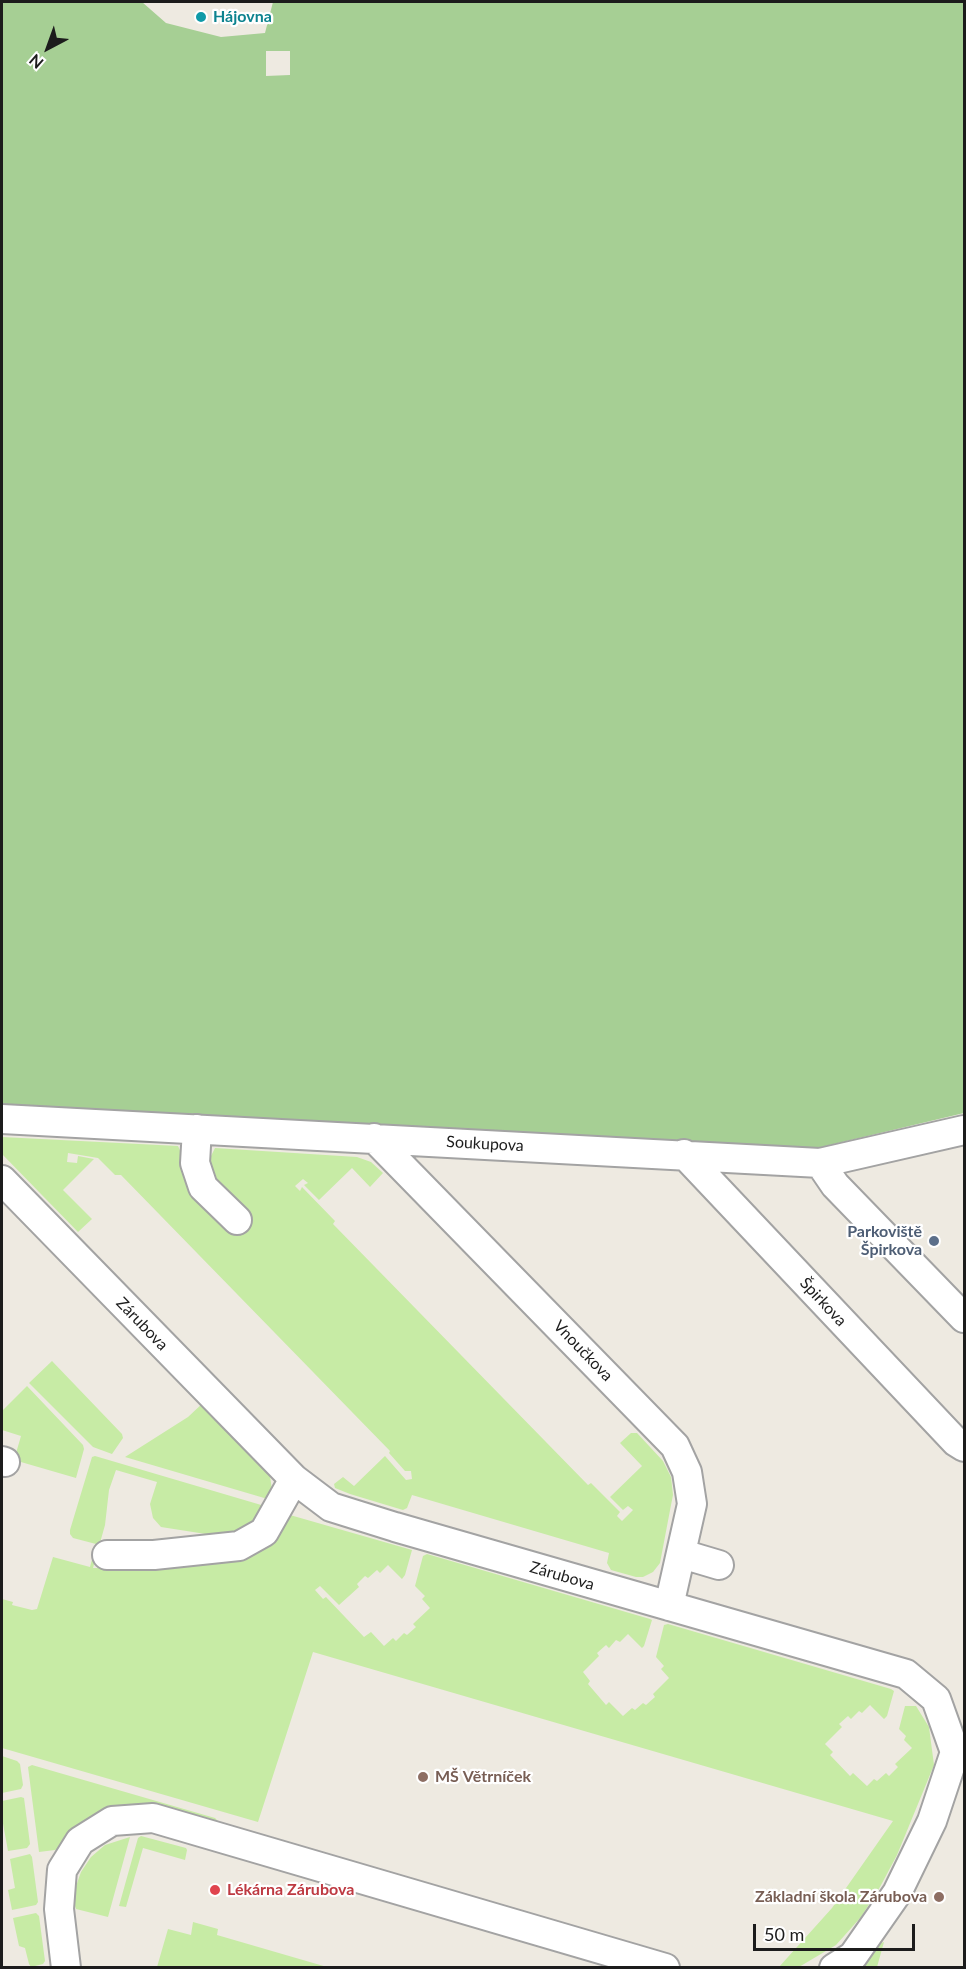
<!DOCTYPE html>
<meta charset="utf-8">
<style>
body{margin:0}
#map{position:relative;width:966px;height:1969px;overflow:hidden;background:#eeeae1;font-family:Lato,sans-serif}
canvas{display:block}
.frame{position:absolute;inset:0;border:3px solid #1c1c1c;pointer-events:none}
.north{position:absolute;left:18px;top:18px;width:60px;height:60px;-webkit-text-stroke:4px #fff;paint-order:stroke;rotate:221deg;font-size:16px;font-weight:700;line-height:24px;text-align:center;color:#1c1c1c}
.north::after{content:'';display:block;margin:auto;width:21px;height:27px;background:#1c1c1c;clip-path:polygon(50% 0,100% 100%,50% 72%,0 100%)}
.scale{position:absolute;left:753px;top:1924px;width:162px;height:27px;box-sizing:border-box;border:3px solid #1c1c1c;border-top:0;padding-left:8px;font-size:18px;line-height:21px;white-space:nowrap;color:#1c1c1c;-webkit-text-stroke:4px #fff;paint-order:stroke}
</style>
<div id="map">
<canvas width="966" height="1969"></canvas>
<div class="frame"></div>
<div class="north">N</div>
<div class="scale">50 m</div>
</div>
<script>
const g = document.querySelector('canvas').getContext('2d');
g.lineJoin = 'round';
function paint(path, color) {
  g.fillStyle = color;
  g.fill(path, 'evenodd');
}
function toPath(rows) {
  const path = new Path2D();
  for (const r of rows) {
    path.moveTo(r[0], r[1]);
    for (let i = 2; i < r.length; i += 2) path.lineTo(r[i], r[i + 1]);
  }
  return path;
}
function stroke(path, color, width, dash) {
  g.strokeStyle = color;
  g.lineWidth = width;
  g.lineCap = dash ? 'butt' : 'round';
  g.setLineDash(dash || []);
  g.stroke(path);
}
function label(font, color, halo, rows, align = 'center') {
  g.font = font + ' Lato,sans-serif';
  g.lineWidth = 4.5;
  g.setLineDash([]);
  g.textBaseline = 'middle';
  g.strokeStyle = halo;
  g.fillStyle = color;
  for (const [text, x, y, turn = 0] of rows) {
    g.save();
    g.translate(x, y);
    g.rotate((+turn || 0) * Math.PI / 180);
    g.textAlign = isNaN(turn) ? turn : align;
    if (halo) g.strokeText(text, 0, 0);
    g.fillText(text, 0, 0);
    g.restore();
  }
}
const grass = toPath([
 [2,1137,178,1146,188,1167,215,1182,209,1160,215,1148,357,1157,371,1162,383,1173,370,1187,352,1168,319,1200,304,1185,308,1183,303,1179,295,1186,300,1191,302,1187,335,1221,333,1224,588,1485,591,1483,620,1512,617,1516,622,1521,633,1510,628,1506,623,1510,610,1497,642,1466,620,1443,631,1433,637,1433,663,1461,671,1477,673,1495,671,1505,660,1563,653,1572,643,1577,636,1577,611,1570,607,1563,609,1553,412,1495,407,1508,403,1510,350,1494,335,1488,334,1484,343,1477,354,1486,385,1456,406,1480,412,1479,411,1471,405,1471,389,1453,390,1451,121,1175,115,1175,98,1158,68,1153,67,1162,77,1163,78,1156,94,1159,63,1190,92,1219,78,1232,2,1154],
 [52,1361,122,1434,123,1438,112,1454,93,1447,29,1383],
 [27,1386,83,1445,84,1449,76,1478,14,1460,21,1436,2,1430,2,1411],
 [204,1402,264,1464,270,1476,272,1490,271,1500,125,1457,188,1417],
 [95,1456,268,1507,260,1521,225,1537,161,1527,153,1518,150,1504,157,1482,116,1470,109,1490,105,1525,93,1568,132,1568,242,1552,283,1513,412,1550,405,1575,402,1579,388,1565,380,1573,377,1570,368,1578,365,1576,357,1584,359,1587,339,1605,320,1586,315,1590,323,1599,326,1597,364,1637,371,1632,384,1646,393,1638,396,1641,404,1633,407,1635,416,1627,413,1624,430,1608,422,1599,425,1596,415,1586,423,1556,427,1554,650,1619,652,1620,644,1646,642,1648,628,1634,620,1642,616,1640,609,1648,606,1645,597,1653,599,1656,583,1672,590,1681,588,1684,606,1705,609,1702,623,1716,632,1708,635,1710,643,1703,646,1705,655,1697,653,1694,669,1678,661,1669,664,1666,656,1657,664,1625,668,1624,891,1689,894,1691,887,1716,884,1719,870,1705,862,1713,859,1711,851,1719,848,1716,839,1724,842,1727,825,1744,833,1752,830,1755,850,1776,853,1773,867,1786,874,1779,877,1781,886,1773,889,1776,898,1767,895,1764,912,1748,904,1740,906,1736,899,1729,905,1706,916,1706,929,1727,934,1765,897,1855,880,1887,861,1917,836,1945,799,1967,779,1967,832,1908,893,1821,313,1652,258,1822,2,1748,2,1599,13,1602,12,1605,32,1610,37,1609,53,1557,90,1567,96,1544,73,1538,70,1534,70,1530,92,1457],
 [2,1756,17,1761,20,1764,23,1785,21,1789,2,1793],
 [32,1765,215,1818,218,1821,216,1827,152,1809,55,1850,39,1852,28,1767],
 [21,1797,24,1798,30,1844,27,1848,8,1851,2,1818,2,1801],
 [141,1836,186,1848,187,1850,185,1860,143,1848,126,1907,119,1906,138,1838],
 [130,1837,108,1917,76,1909,75,1906,75,1889,81,1872,91,1857,105,1845],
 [30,1854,32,1857,38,1902,36,1905,12,1910,8,1890,15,1888,10,1859],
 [36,1913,39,1916,45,1961,43,1964,31,1967,29,1964,25,1948,19,1946,13,1918],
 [193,1922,218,1929,217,1935,327,1967,157,1967,168,1929,191,1935],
 [884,1942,877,1967,854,1968,876,1945]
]);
const forest = toPath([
 [2,2,142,2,166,23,221,37,265,33,273,2,964,2,964,1113,792,1154,638,1140,489,1131,2,1109],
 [266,51,290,51,290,75,266,76]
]);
const minor = toPath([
 [2,1119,820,1163,964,1130],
 [197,1129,195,1163,203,1187,237,1220],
 [374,1138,675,1446,687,1472,692,1504,669,1606],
 [684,1154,956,1442,964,1447],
 [820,1163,835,1185,964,1318],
 [2,1180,294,1479,331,1507,395,1527,906,1674,936,1699,955,1752,932,1821,897,1893,853,1956,834,1968],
 [2,1461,5,1462],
 [682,1554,719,1565],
 [107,1555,154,1555,239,1546,264,1532,294,1479],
 [66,1968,59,1909,62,1870,80,1841,112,1821,153,1818,665,1968]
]);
const markers = [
 [201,17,6,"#0f9aa8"],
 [934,1241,6,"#5c6f8a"],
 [423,1777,6,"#8d6e63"],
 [215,1890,6,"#e0444e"],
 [939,1897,6,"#8d6e63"]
];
const cultureNames = [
 ["Hájovna",213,17]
];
const streetNames = [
 ["Soukupova",485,1144,3],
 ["Špirkova",823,1302,47],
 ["Zárubova",142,1324,46],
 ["Vnoučkova",583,1351,46],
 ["Zárubova",562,1576,16]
];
const serviceNames = [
 ["Parkoviště",922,1232],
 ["Špirkova",922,1250]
];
const educationNames = [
 ["MŠ Větrníček",435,1777],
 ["Základní škola Zárubova",927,1897,"right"]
];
const healthNames = [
 ["Lékárna Zárubova",227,1890]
];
paint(grass, '#c7eba5');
paint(forest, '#a6cf94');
stroke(minor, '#a3a3a3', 32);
stroke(minor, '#fff', 28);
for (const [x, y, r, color] of markers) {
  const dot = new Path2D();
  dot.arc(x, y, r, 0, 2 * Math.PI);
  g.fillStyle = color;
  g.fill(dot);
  stroke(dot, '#fff', 2);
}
label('bold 16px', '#0d838f', '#fff', cultureNames, 'left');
label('16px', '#1c1c1c', '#fff', streetNames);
label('bold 16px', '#4e5e75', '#fff', serviceNames, 'right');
label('bold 16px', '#785e54', '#fff', educationNames, 'left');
label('bold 16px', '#be3a42', '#fff', healthNames, 'left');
</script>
